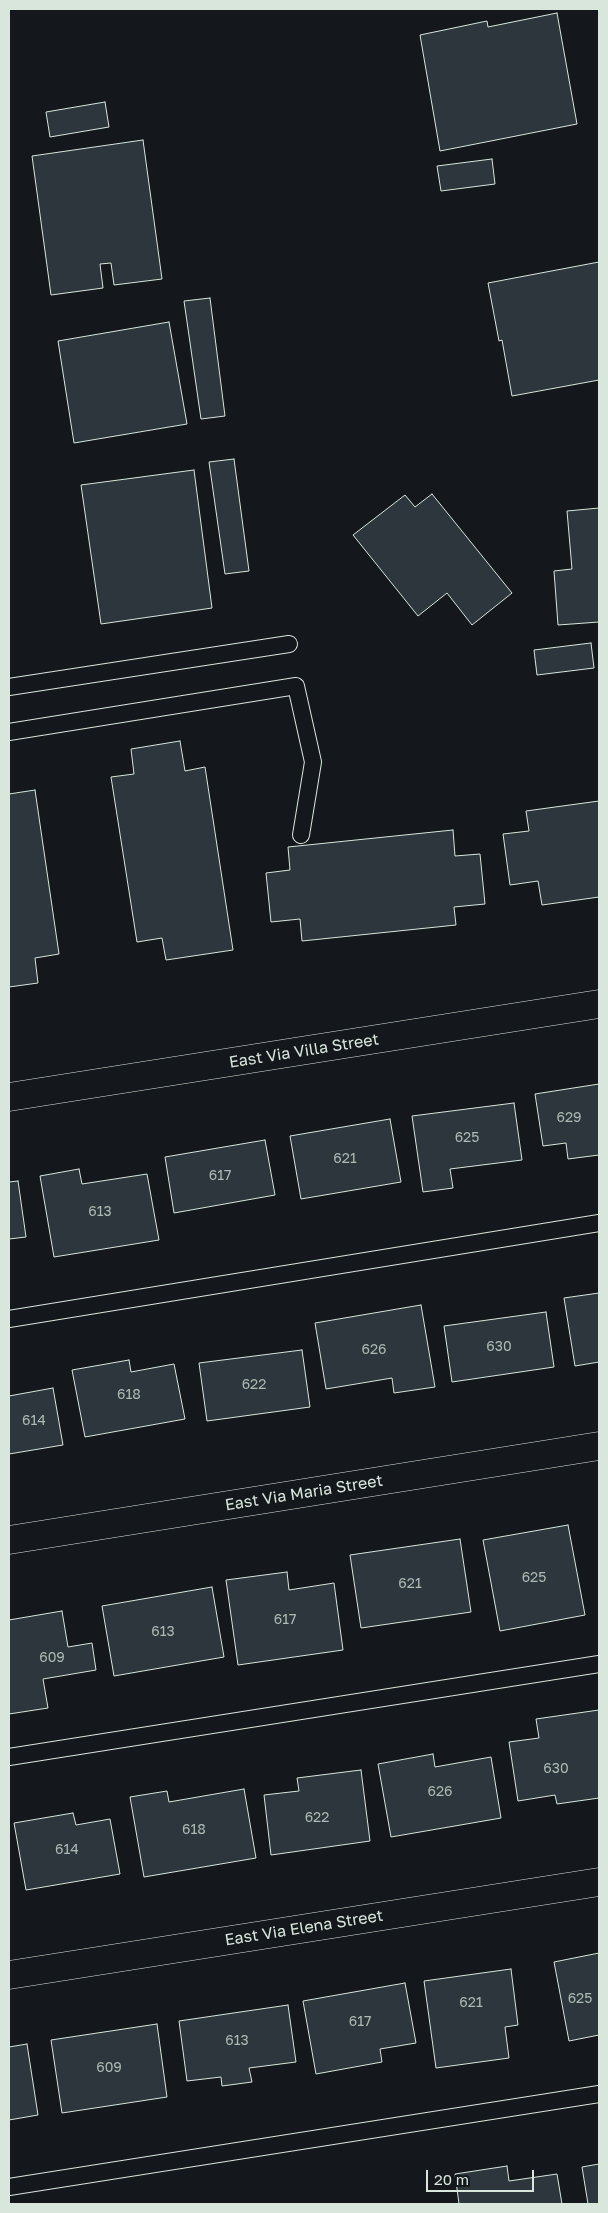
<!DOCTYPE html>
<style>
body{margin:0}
#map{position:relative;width:608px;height:2213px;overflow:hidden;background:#14181c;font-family:"Golos Text",sans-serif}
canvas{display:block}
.frame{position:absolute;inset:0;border:10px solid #d8e6dc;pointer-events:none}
.scale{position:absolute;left:426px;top:2170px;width:108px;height:22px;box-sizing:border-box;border:2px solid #d8e6dc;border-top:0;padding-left:6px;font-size:15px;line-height:18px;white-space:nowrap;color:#d8e6dc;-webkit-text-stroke:4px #14181c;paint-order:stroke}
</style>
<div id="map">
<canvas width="608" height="2213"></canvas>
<div class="frame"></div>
<div class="scale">20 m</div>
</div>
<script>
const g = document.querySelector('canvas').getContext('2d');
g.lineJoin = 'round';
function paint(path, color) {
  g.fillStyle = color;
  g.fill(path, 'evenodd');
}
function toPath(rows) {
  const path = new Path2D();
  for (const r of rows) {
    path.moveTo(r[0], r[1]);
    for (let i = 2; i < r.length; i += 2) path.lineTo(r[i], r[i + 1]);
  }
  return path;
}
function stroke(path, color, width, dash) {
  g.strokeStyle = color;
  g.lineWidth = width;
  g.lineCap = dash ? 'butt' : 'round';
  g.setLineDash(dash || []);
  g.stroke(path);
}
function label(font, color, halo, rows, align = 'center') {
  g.font = font + ' "Golos Text",sans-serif';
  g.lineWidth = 4;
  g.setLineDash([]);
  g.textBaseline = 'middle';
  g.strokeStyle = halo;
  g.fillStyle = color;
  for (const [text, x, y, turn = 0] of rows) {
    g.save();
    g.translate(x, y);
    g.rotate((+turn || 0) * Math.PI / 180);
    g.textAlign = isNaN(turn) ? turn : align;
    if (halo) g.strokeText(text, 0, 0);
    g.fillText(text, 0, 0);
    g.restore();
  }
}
const building = toPath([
 [557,13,577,124,440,151,420,35,487,21,488,27,557,13],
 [105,102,109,127,50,137,46,112,105,102],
 [143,140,162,279,114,285,111,263,100,264,103,288,51,295,32,156,143,140],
 [492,159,495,184,441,191,437,166,492,159],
 [599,262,599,380,512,396,502,340,499,341,488,283,599,262],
 [210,298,225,416,201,419,184,301,210,298],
 [169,322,187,424,74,443,58,341,169,322],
 [234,459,249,571,225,574,209,462,234,459],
 [194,470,212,608,101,624,81,485,194,470],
 [432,494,512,593,472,625,447,593,418,616,353,535,405,495,415,507,432,494],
 [599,508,599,622,558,625,554,571,572,569,567,511,599,508],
 [591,643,594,668,537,675,534,650,591,643],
 [180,741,185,771,205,767,233,950,166,960,162,938,137,942,111,777,134,774,131,749,180,741],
 [35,790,59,954,35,958,38,983,9,987,9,794,35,790],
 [599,801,599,897,542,905,538,881,510,885,503,834,529,831,526,811,599,801],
 [453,830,455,856,480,854,485,904,454,907,456,925,302,941,300,919,271,922,266,873,290,870,288,847,453,830],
 [599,1084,599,1155,568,1159,566,1143,543,1146,535,1094,599,1084],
 [514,1103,522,1160,450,1169,453,1188,423,1192,412,1116,514,1103],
 [390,1119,401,1182,301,1199,290,1136,390,1119],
 [265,1140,275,1195,174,1213,165,1157,265,1140],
 [79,1169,82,1184,147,1174,159,1240,54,1257,40,1176,79,1169],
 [18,1181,26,1237,9,1239,9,1182,18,1181],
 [599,1293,599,1362,575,1366,564,1298,599,1293],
 [421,1305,435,1387,394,1393,392,1378,326,1389,315,1323,421,1305],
 [546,1312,554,1367,452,1382,444,1326,546,1312],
 [302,1350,310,1407,207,1421,199,1363,302,1350],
 [129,1360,131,1372,174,1364,185,1419,85,1437,72,1370,129,1360],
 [53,1388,63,1445,9,1454,9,1396,53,1388],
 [568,1525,585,1615,500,1631,483,1540,568,1525],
 [460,1539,471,1612,361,1628,350,1555,460,1539],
 [287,1572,289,1590,334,1583,343,1650,238,1665,226,1580,287,1572],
 [212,1587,224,1657,114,1676,102,1606,212,1587],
 [62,1611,68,1647,92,1643,96,1670,43,1679,48,1708,9,1714,9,1620,62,1611],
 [599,1710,599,1798,557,1804,555,1795,518,1801,509,1742,539,1738,536,1719,599,1710],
 [433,1754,435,1767,491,1757,501,1818,391,1837,378,1764,433,1754],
 [361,1770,370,1841,271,1855,264,1795,299,1791,297,1778,361,1770],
 [244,1789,256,1858,144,1877,130,1797,167,1791,169,1802,244,1789],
 [73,1813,76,1825,110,1819,120,1874,26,1890,14,1823,73,1813],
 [599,1953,599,2035,569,2041,554,1962,599,1953],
 [511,1969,518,2025,505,2027,509,2058,436,2068,424,1981,511,1969],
 [405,1983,416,2043,380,2049,382,2062,316,2074,303,2001,405,1983],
 [288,2005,296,2062,249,2068,252,2082,222,2086,221,2077,187,2081,179,2021,288,2005],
 [157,2024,167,2097,62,2113,51,2040,157,2024],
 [27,2044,38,2115,9,2120,9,2047,27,2044],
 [599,2164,599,2204,588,2204,582,2167,599,2164],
 [507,2166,509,2181,557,2174,562,2204,459,2204,455,2174,507,2166]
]);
const service = toPath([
 [9,687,289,644],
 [9,732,296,686,313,762,301,835],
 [9,1319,599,1223],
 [9,1757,599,1664],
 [9,2187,599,2094]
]);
const minor = toPath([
 [9,1097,599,1004],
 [9,1540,599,1446],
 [9,1975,599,1882]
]);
const numberNames = [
 ["629",569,1118],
 ["625",467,1138],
 ["621",345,1159],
 ["617",220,1176],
 ["613",100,1212],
 ["630",499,1347],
 ["626",374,1350],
 ["622",254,1385],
 ["618",129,1395],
 ["614",34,1421],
 ["625",534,1578],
 ["621",410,1584],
 ["617",285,1620],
 ["613",163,1632],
 ["609",52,1658],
 ["630",556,1769],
 ["626",440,1792],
 ["622",317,1818],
 ["618",194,1830],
 ["614",67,1850],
 ["625",580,1999],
 ["621",471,2003],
 ["617",360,2022],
 ["613",237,2041],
 ["609",109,2068]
];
const streetNames = [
 ["East Via Villa Street",304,1051,-9],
 ["East Via Maria Street",304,1493,-9],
 ["East Via Elena Street",304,1928,-9]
];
paint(building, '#2c363c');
stroke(building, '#d8e6dc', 1);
stroke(service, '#d8e6dc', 18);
stroke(minor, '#d8e6dc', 29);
stroke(service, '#14181c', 16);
stroke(minor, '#14181c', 28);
label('14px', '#adbab4', null, numberNames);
label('16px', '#d8e6dc', '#14181c', streetNames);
</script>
